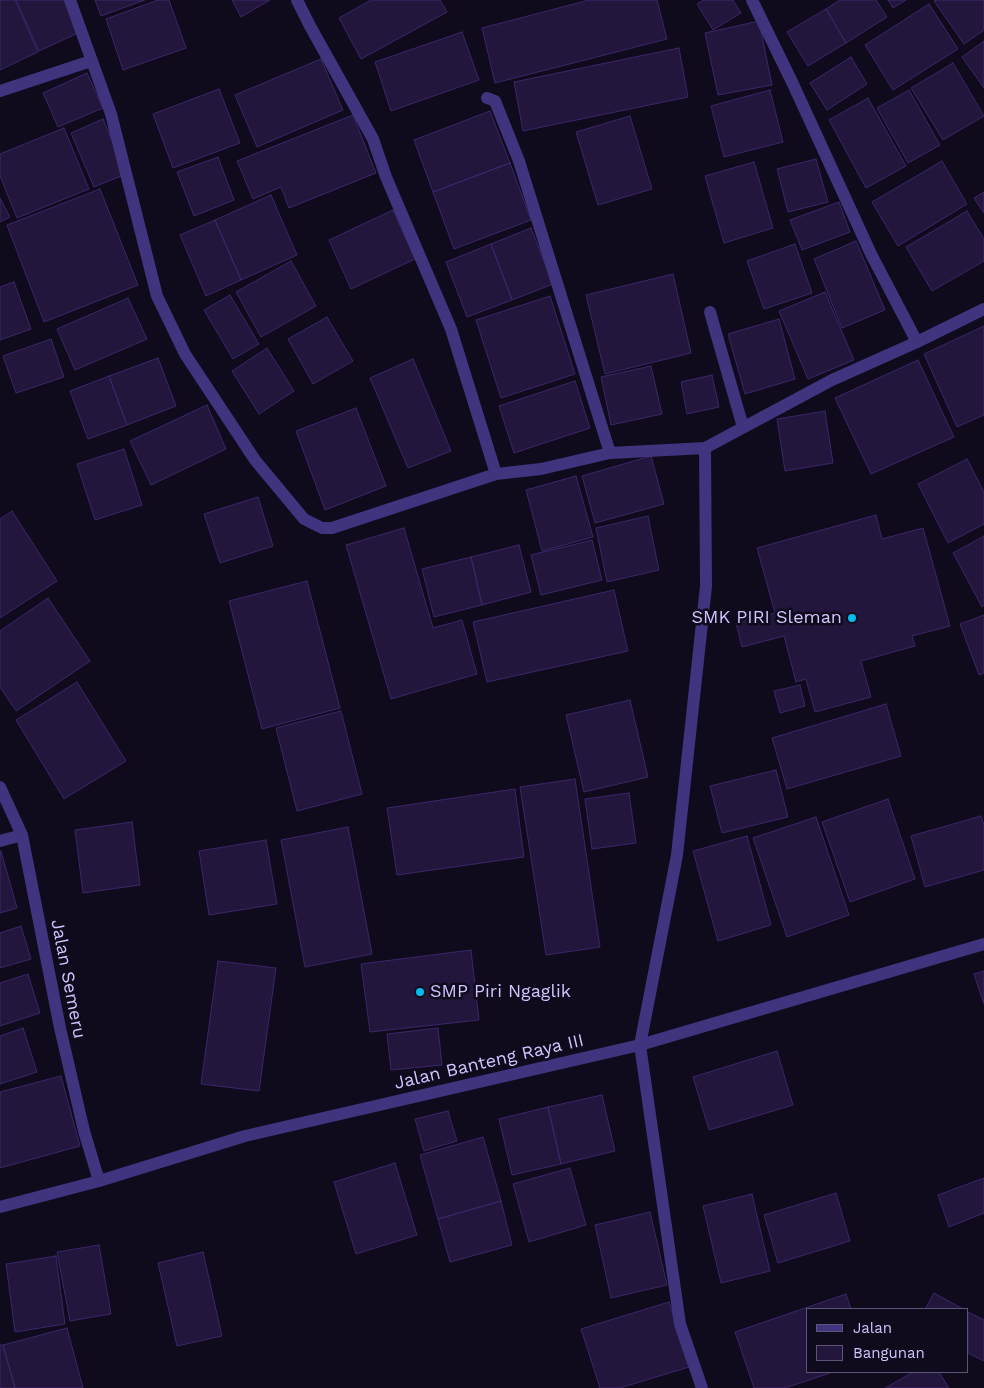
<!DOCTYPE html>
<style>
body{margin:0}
#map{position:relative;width:984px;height:1388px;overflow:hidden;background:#0f0a1c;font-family:"Work Sans",sans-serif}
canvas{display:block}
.legend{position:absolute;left:806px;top:1308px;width:162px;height:65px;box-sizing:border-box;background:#0f0a1c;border:1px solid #5d5577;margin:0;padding:6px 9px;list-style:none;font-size:15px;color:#d2c5ff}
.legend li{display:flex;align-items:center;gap:10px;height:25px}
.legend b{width:25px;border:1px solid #5d5577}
</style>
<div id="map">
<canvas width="984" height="1388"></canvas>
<ul class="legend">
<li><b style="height:6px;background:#3f347d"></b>Jalan</li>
<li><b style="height:14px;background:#22163d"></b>Bangunan</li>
</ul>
</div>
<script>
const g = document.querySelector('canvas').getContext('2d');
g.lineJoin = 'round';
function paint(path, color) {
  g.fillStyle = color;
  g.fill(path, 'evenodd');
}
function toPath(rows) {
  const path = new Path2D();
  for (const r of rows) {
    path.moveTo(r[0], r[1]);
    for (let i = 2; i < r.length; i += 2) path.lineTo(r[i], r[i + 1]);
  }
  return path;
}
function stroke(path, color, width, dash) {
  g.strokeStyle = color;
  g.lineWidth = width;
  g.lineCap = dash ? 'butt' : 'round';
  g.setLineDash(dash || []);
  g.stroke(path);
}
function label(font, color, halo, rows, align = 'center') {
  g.font = font + ' "Work Sans",sans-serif';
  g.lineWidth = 5;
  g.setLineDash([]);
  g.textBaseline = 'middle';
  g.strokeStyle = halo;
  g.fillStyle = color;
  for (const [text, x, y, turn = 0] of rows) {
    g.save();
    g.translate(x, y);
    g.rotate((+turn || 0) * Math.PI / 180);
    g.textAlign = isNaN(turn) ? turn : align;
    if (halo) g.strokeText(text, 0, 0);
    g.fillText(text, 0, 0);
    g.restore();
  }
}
const building = toPath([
 [0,0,15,0,38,52,0,70,0,0],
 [16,0,66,0,80,32,39,51,16,0],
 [95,0,145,0,101,16,95,0],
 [158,0,169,0,186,48,123,70,106,19,158,0],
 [232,0,270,0,241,17,232,0],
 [371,0,440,0,447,12,361,59,339,18,371,0],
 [589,0,657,0,667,39,495,83,482,28,589,0],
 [704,0,733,0,741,13,713,30,697,4,704,0],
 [840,0,876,0,887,17,846,43,826,9,840,0],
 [888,0,906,0,893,8,888,0],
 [936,0,984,0,984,30,964,44,934,1,936,0],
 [929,4,958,49,893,90,865,45,929,4],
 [826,9,846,43,808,66,787,32,826,9],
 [759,21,772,85,718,95,705,33,759,21],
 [462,32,479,80,391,111,375,62,462,32],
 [984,41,984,88,962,57,984,41],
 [679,48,688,97,523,131,514,82,679,48],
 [851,57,867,84,827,110,810,83,851,57],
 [321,59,343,110,257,147,235,95,321,59],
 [953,63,984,116,943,140,911,88,953,63],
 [87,73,103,108,58,127,43,93,87,73],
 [219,89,240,143,173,168,153,114,219,89],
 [770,90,783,142,724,157,711,106,770,90],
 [909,90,940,145,908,163,877,108,909,90],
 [868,98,906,166,866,188,829,120,868,98],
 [490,111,510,163,433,192,414,140,490,111],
 [353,115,376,173,289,208,281,187,253,199,237,161,353,115],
 [630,116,652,189,598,205,576,132,630,116],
 [103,119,126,174,94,187,71,133,103,119],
 [64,128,89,189,17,218,0,176,0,154,64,128],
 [218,157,234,200,194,216,177,172,218,157],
 [816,159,828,202,788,212,777,169,816,159],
 [942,161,967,204,898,246,872,202,942,161],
 [754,162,773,228,724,243,705,176,754,162],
 [510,163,531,220,454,249,433,192,510,163],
 [100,189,138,285,44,322,7,225,100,189],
 [984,192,984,213,974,198,984,192],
 [271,195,297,255,241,280,215,220,271,195],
 [0,198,10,217,0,222,0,198],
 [839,202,850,232,802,250,790,220,839,202],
 [393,210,415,259,351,289,329,240,393,210],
 [967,211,984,239,984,261,932,291,906,247,967,211],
 [215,220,241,280,206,296,180,235,215,220],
 [531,228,553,284,512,300,491,244,531,228],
 [856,241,885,310,842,328,814,259,856,241],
 [491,244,512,300,467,317,446,262,491,244],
 [795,244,812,293,764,309,747,261,795,244],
 [291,261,316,306,261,337,236,292,291,261],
 [673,274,691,353,605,374,586,295,673,274],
 [14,282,31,329,0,340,0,287,14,282],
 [825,292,854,360,808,379,779,311,825,292],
 [230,295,259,344,233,359,204,310,230,295],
 [550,296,575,374,501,398,476,320,550,296],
 [128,298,147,339,75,370,57,329,128,298],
 [327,317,353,361,313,384,288,339,327,317],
 [779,319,795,379,745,394,728,334,779,319],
 [984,326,984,415,957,427,924,354,984,326],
 [51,339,64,377,16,393,3,356,51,339],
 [267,348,294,391,259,414,232,371,267,348],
 [158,358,176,406,127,425,109,376,158,358],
 [413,359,451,451,408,468,370,378,413,359],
 [918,360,954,437,871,474,835,398,918,360],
 [651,366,662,414,611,425,601,377,651,366],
 [712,375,719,407,687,414,681,382,712,375],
 [109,376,127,425,88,439,70,391,109,376],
 [575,381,590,428,514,453,499,406,575,381],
 [207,405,226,449,151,485,130,441,207,405],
 [356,408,386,486,325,510,296,431,356,408],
 [825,411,833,463,785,471,777,419,825,411],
 [124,449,142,505,95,520,77,464,124,449],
 [651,456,664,504,595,523,582,476,651,456],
 [967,459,984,492,984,524,948,543,918,484,967,459],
 [576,476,593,537,542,551,526,490,576,476],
 [258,497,273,546,220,563,204,514,258,497],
 [12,511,57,581,0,618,0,519,12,511],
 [876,515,882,539,923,528,950,626,912,636,915,646,861,661,871,697,815,712,806,679,796,682,784,636,742,647,736,623,775,613,757,548,876,515],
 [648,516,659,570,607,582,596,528,648,516],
 [404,528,433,628,462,620,477,674,391,699,346,545,404,528],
 [984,536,984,605,982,607,953,553,984,536],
 [592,540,602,580,541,595,531,555,592,540],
 [519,545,531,592,482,605,471,557,519,545],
 [471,557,482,605,434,617,422,569,471,557],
 [307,581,340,708,262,729,229,601,307,581],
 [614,590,628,651,487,682,473,622,614,590],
 [48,598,90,661,16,711,0,687,0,631,48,598],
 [984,615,984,673,979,675,960,624,984,615],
 [77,682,126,761,64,799,16,720,77,682],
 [800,685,805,706,780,713,774,691,800,685],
 [630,700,648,777,584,792,566,715,630,700],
 [886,704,901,756,787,789,772,738,886,704],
 [341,711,362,794,297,811,276,728,341,711],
 [776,770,788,817,722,833,710,786,776,770],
 [575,779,600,947,546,955,520,787,575,779],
 [515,789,524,857,397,875,387,808,515,789],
 [629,793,636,843,592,849,585,799,629,793],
 [888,799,915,879,850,902,822,822,888,799],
 [981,816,984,825,984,870,925,887,911,836,981,816],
 [816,817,849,915,787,937,753,838,816,817],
 [132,822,140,885,83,893,75,830,132,822],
 [348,827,372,954,305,967,281,840,348,827],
 [747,836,771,925,718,941,693,851,747,836],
 [266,840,277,904,209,915,199,851,266,840],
 [1,851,17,908,0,913,0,852,1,851],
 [21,926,31,959,0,968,0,933,21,926],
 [471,950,479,1020,370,1032,361,964,471,950],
 [218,961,276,968,259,1091,201,1084,218,961],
 [984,971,984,1004,974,974,984,971],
 [28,974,40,1013,0,1026,0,983,28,974],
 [23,1028,37,1072,0,1084,0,1036,23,1028],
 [438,1028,442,1065,391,1070,387,1034,438,1028],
 [777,1051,793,1105,709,1130,693,1077,777,1051],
 [61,1076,80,1146,0,1168,0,1092,61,1076],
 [602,1095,615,1151,561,1164,548,1107,602,1095],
 [548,1107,561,1164,512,1175,499,1119,548,1107],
 [448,1111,457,1141,424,1151,415,1119,448,1111],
 [483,1137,501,1201,438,1219,420,1155,483,1137],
 [395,1163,417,1235,356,1254,334,1182,395,1163],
 [570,1168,586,1225,529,1242,513,1184,570,1168],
 [984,1178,984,1213,949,1227,938,1195,984,1178],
 [836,1193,850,1241,778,1263,764,1215,836,1193],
 [752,1194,770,1271,721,1283,703,1206,752,1194],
 [501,1201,512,1245,450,1262,438,1219,501,1201],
 [650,1212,667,1285,611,1298,595,1225,650,1212],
 [99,1245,111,1314,70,1321,57,1252,99,1245],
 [203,1252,222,1336,177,1346,158,1263,203,1252],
 [56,1256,65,1324,15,1332,6,1264,56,1256],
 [934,1293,963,1309,925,1309,934,1293],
 [846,1294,851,1309,808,1309,808,1372,833,1372,785,1388,754,1388,735,1332,846,1294],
 [669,1302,689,1367,620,1388,600,1388,581,1329,669,1302],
 [968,1312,984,1320,984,1361,968,1353,968,1312],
 [67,1328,83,1388,15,1388,3,1345,67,1328],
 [0,1345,3,1345,15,1388,0,1388,0,1345],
 [913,1372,939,1372,949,1388,885,1388,913,1372]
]);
const service = toPath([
 [710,312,743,427]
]);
const minor = toPath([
 [70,0,111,114,157,296,185,354,255,460,304,519,322,528,332,528,496,474,541,469,610,453,705,448],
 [297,0,310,26,373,139,386,177,451,329,496,474],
 [752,0,793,84,871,254,917,342],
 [0,91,91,61],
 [487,98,495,101,519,161,610,453],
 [0,787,22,835,60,1028,84,1131,99,1181],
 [0,841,22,835],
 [702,1388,680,1324,640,1045,677,855,706,586,705,448,832,380,917,342,984,309]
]);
const tertiary = toPath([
 [0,1207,99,1181,245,1136,640,1045,984,944]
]);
const markers = [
 [852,618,5,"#00bdf0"],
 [420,992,5,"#00bdf0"]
];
const poiNames = [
 ["SMK PIRI Sleman",842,618],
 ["SMP Piri Ngaglik",430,992,"left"]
];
const streetNames = [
 ["Jalan Semeru",68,979,79],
 ["Jalan Banteng Raya III",489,1062,-13]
];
paint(building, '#22163d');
stroke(building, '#3c276a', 1);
stroke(service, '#3f347d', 12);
stroke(minor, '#3f347d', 12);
stroke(tertiary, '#3f347d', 12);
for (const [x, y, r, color] of markers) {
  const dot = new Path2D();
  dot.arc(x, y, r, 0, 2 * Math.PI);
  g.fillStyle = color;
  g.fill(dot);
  stroke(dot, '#0f0a1c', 2);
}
label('18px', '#d2c5ff', '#0f0a1c', poiNames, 'right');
label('18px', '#d2c5ff', '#0f0a1c', streetNames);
</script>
